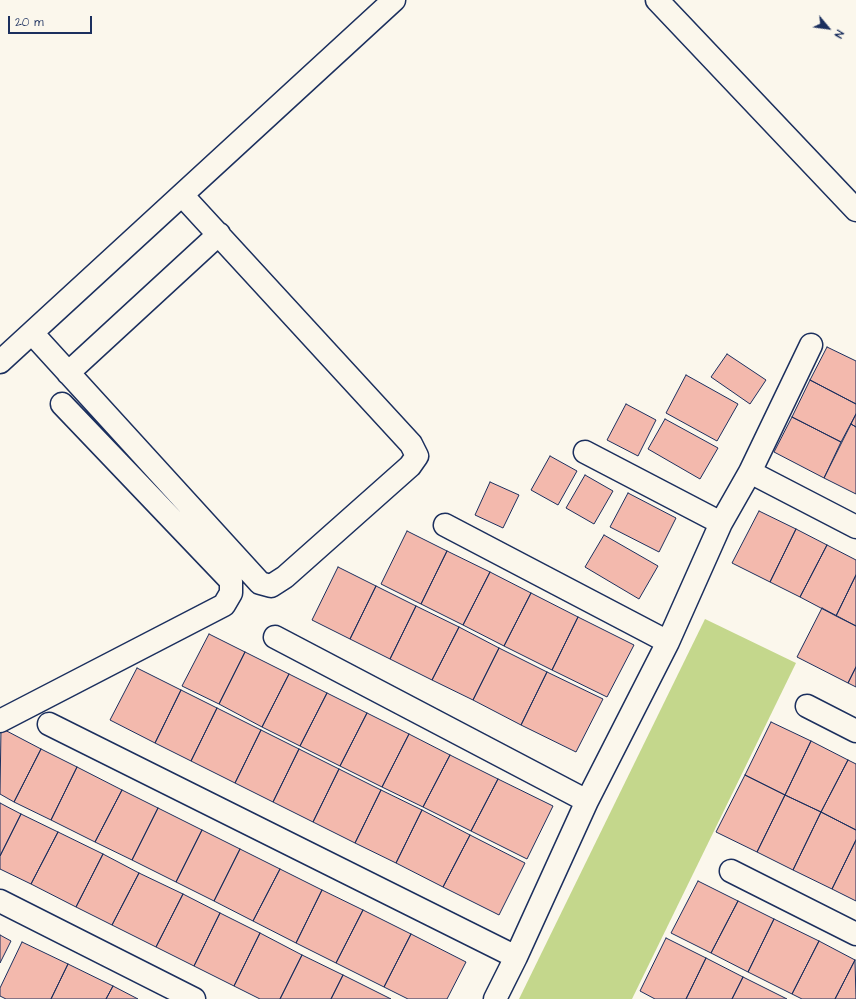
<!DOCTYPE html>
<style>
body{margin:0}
#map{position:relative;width:856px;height:999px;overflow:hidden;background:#fbf7ec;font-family:"Architects Daughter",sans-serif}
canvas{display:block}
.north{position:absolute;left:808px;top:8px;width:40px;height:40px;-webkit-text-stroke:3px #fbf7ec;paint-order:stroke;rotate:119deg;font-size:11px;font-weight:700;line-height:16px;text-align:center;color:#1b2f5e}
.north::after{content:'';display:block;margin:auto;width:14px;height:18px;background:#1b2f5e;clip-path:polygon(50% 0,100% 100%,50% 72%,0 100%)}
.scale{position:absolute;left:8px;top:16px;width:84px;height:18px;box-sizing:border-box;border:2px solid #1b2f5e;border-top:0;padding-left:5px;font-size:12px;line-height:14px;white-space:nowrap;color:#1b2f5e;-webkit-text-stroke:3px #fbf7ec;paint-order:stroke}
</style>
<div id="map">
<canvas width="856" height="999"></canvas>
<div class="north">N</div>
<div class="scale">20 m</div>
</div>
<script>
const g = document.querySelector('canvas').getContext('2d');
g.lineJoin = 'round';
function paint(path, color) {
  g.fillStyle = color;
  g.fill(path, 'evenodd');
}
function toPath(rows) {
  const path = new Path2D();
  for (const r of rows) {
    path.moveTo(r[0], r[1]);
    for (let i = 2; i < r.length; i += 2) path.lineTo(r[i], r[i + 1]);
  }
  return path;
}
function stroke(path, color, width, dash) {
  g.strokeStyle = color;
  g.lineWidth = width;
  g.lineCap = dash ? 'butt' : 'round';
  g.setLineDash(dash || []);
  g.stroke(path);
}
const green = toPath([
 [705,619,796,663,632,999,519,999]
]);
const building = toPath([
 [827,347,856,361,856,404,810,380,827,347],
 [727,354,766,380,750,404,711,377,727,354],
 [686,375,738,404,717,441,666,413,686,375],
 [810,380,856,404,856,414,841,442,792,417,810,380],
 [626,404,656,420,638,456,607,440,626,404],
 [856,414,856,427,851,424,856,414],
 [792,417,841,442,824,478,774,452,792,417],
 [665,419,718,448,700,479,648,449,665,419],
 [851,424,856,427,856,494,824,478,851,424],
 [550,456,577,471,558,505,531,490,550,456],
 [585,475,613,491,594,524,566,508,585,475],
 [490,482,519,495,503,528,475,515,490,482],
 [628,493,676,518,659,552,610,527,628,493],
 [759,511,796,529,770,582,732,563,759,511],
 [796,529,827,545,800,597,770,582,796,529],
 [407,531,447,551,421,604,381,584,407,531],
 [604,535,658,566,639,599,585,567,604,535],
 [827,545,856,560,856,575,836,616,800,597,827,545],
 [447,551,490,572,463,625,421,604,447,551],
 [338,567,376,586,350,639,312,620,338,567],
 [490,572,531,593,504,646,463,625,490,572],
 [856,575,856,626,836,616,856,575],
 [376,586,416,606,390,659,350,639,376,586],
 [531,593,578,617,552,670,504,646,531,593],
 [416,606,459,627,432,680,390,659,416,606],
 [822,608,856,626,856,667,848,683,797,657,822,608],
 [578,617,634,645,607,697,552,670,578,617],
 [459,627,499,648,473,700,432,680,459,627],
 [209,634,245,652,219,704,182,686,209,634],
 [499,648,547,672,521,725,473,700,499,648],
 [245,652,289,674,262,727,219,704,245,652],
 [856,667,856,687,848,683,856,667],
 [137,668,181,690,155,743,110,720,137,668],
 [547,672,603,699,576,752,521,725,547,672],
 [289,674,327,693,300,746,262,727,289,674],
 [181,690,217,708,191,761,155,743,181,690],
 [327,693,367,713,340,766,300,746,327,693],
 [217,708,261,730,235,783,191,761,217,708],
 [367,713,409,734,382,787,340,766,367,713],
 [771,722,811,741,785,795,745,775,771,722],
 [1,728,41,749,14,802,0,794,1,728],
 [261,730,299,749,273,802,235,783,261,730],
 [409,734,450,755,423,807,382,787,409,734],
 [811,741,848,760,821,812,785,795,811,741],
 [41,749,77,767,51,820,14,802,41,749],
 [299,749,339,769,313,822,273,802,299,749],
 [450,755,498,779,471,831,423,807,450,755],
 [848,760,856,764,856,830,821,812,848,760],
 [77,767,122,790,95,842,51,820,77,767],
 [339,769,381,790,355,843,313,822,339,769],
 [745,775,785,795,757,852,716,832,745,775],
 [498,779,553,806,527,859,471,831,498,779],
 [122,790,158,808,132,860,95,842,122,790],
 [381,790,422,810,396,863,355,843,381,790],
 [785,795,821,812,793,870,757,852,785,795],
 [0,803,21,814,0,856,0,803],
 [158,808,202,830,176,882,132,860,158,808],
 [422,810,470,835,443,887,396,863,422,810],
 [821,812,856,830,856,840,832,889,793,870,821,812],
 [21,814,58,832,31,884,0,869,0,856,21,814],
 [202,830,240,849,214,901,176,882,202,830],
 [58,832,103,854,76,907,31,884,58,832],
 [470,835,525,863,499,915,443,887,470,835],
 [856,840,856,901,832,889,856,840],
 [240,849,280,869,253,921,214,901,240,849],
 [103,854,139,873,112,925,76,907,103,854],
 [280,869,322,890,296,943,253,921,280,869],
 [139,873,183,894,156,947,112,925,139,873],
 [698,881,738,901,711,953,671,933,698,881],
 [322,890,363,910,336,963,296,943,322,890],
 [183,894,220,913,194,966,156,947,183,894],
 [738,901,774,919,748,972,711,953,738,901],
 [363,910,411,934,384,987,336,963,363,910],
 [220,913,260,933,234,986,194,966,220,913],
 [774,919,819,941,792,994,748,972,774,919],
 [260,933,302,955,280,999,260,999,234,986,260,933],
 [411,934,466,962,447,999,408,999,384,987,411,934],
 [0,935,11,941,0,963,0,935],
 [666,938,706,958,686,999,655,999,640,991,666,938],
 [819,941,855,960,835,999,802,999,792,994,819,941],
 [22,942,68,964,51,999,6,999,0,996,0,988,22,942],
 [302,955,343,975,331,999,280,999,302,955],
 [706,958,743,977,732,999,686,999,706,958],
 [855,960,856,999,835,999,855,960],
 [68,964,113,986,106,999,51,999,68,964],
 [343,975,391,999,331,999,343,975],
 [743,977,787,999,732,999,743,977],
 [113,986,138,999,106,999,113,986]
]);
const street = toPath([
 [657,0,856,210],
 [32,333,260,583,271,586,285,577,410,466,417,456,411,444,182,195],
 [0,362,394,0],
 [68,373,219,234],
 [585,452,721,523],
 [750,472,856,527],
 [445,525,668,642],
 [275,637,587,801],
 [807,706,856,731],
 [0,721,224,605,231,593,231,581,62,404],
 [49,724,516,957],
 [731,871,856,934],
 [0,901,194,999],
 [495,999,516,957,587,801,668,642,721,523,750,472,811,345]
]);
paint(green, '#c4d78c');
paint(building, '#f3b9ad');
stroke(building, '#1b2f5e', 1);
stroke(street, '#1b2f5e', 25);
stroke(street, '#fbf7ec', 22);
</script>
